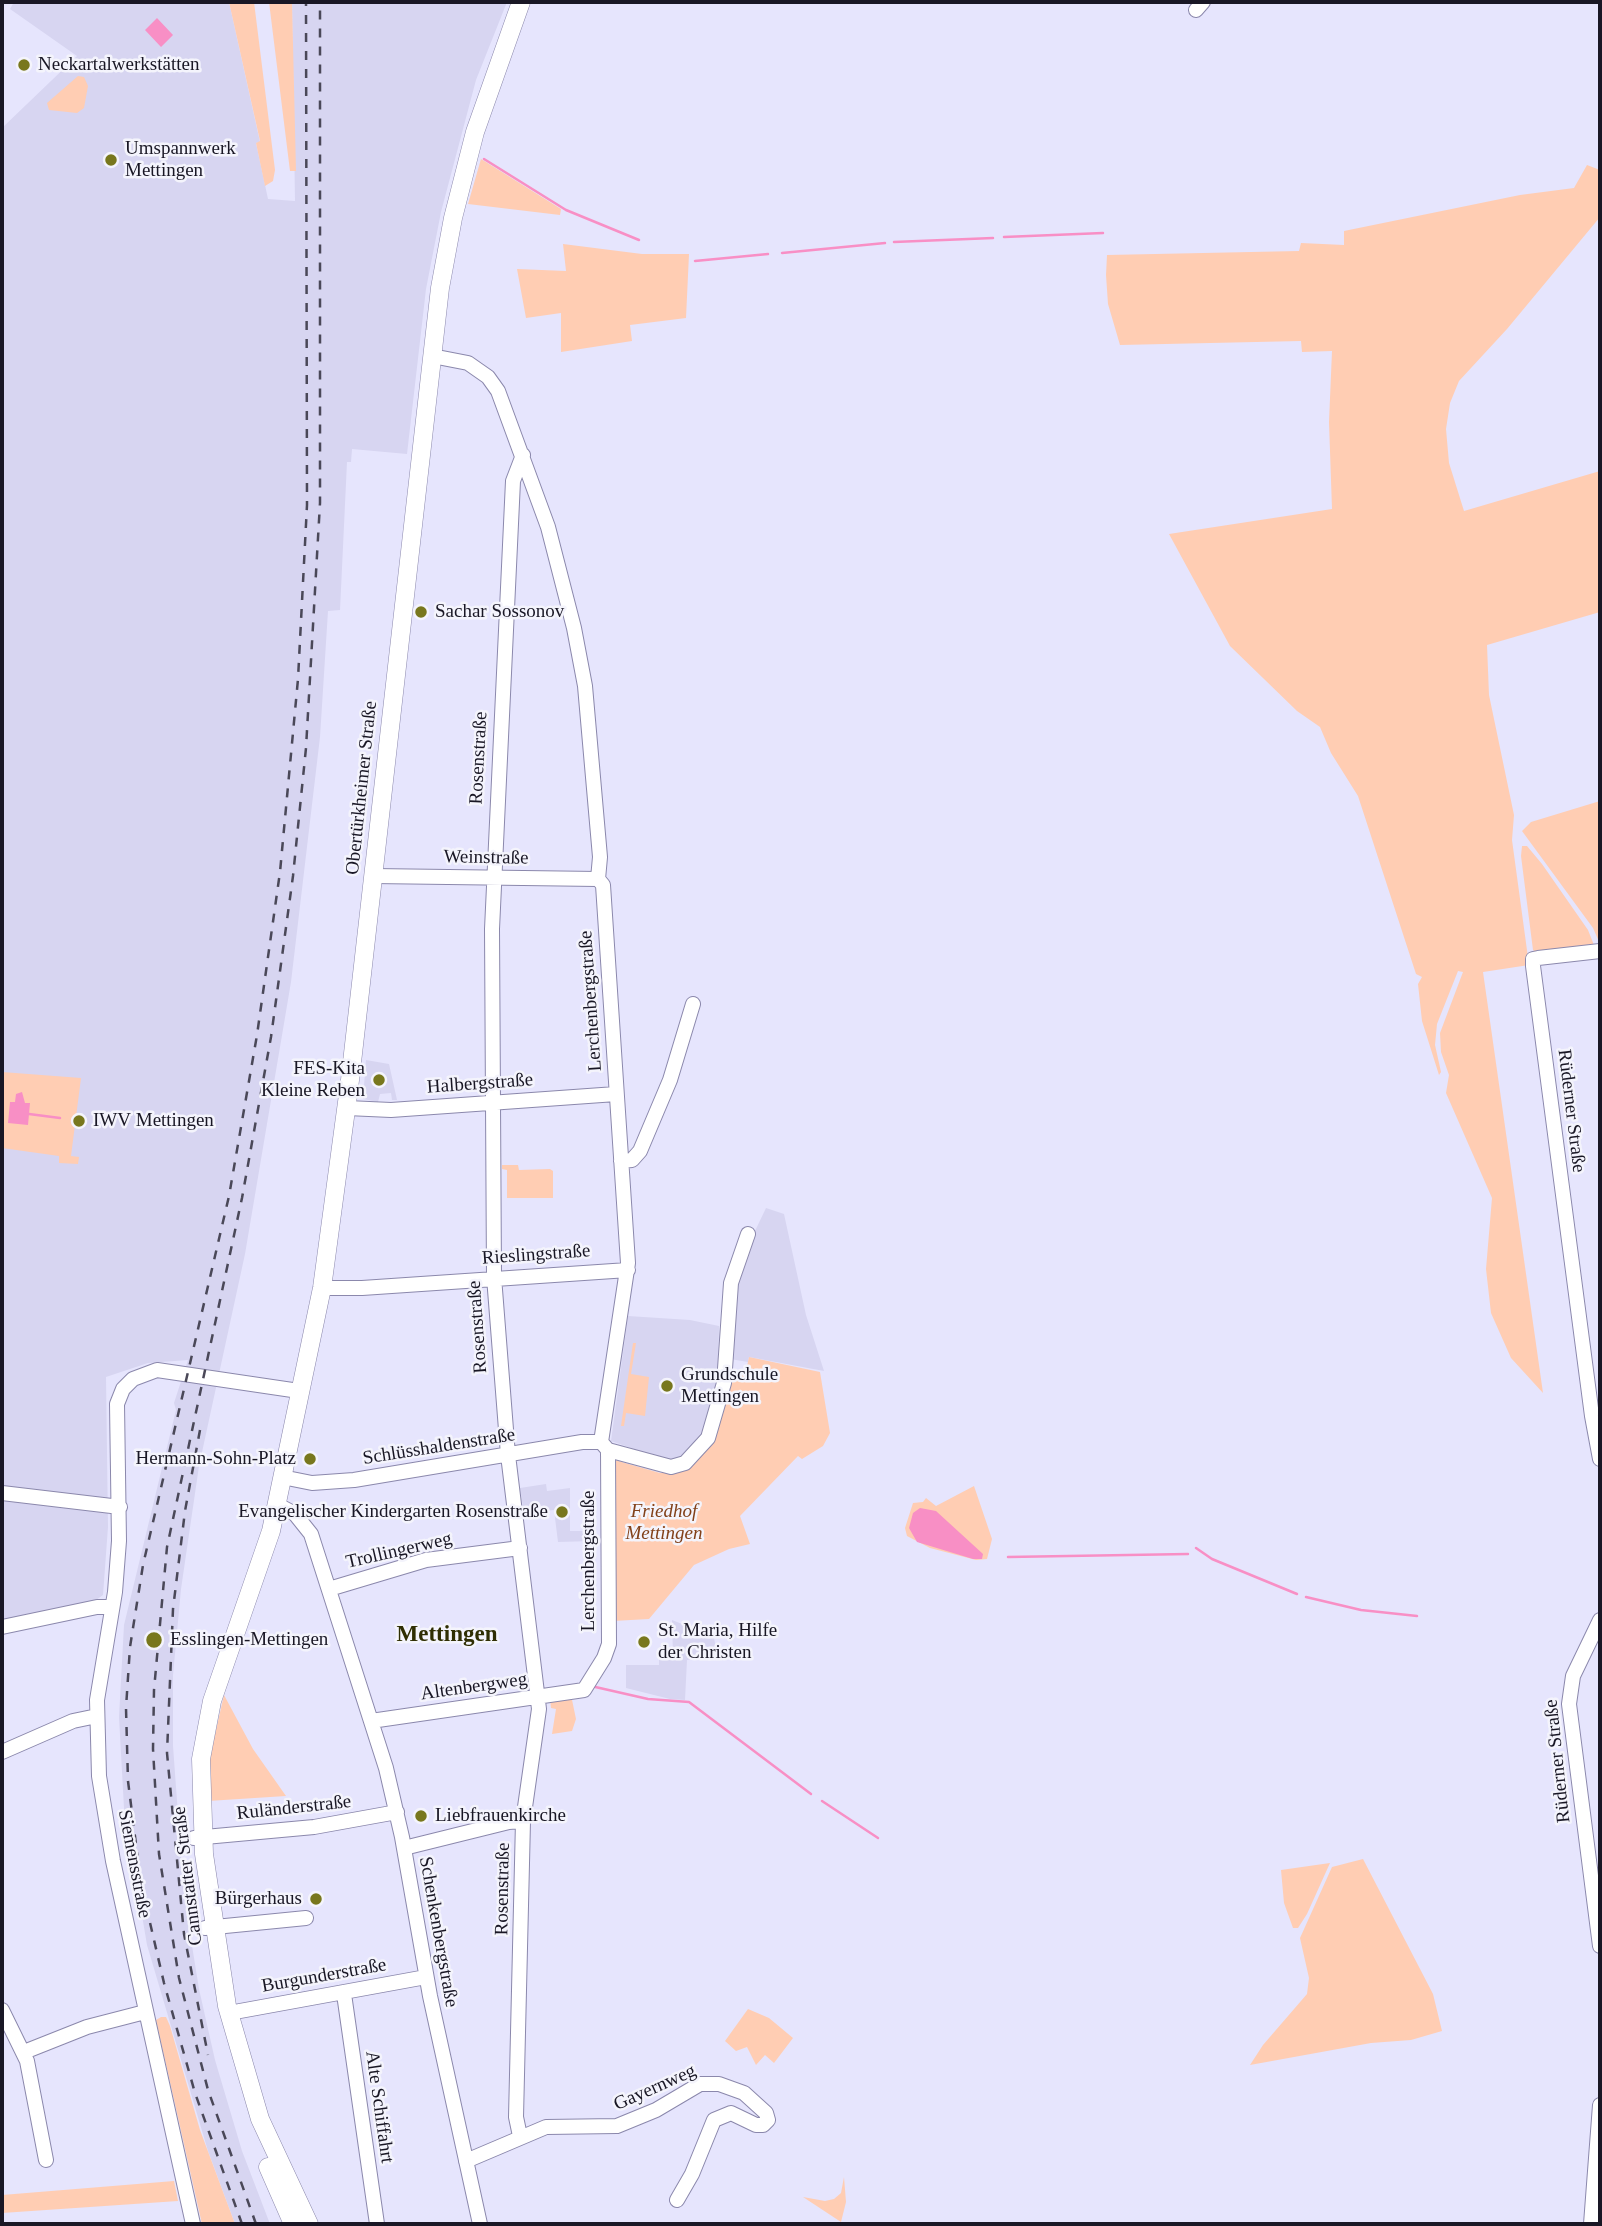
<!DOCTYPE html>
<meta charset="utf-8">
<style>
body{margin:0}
#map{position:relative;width:1602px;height:2226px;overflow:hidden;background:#e6e5fd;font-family:Georgia,serif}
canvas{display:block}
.frame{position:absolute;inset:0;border:4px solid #191725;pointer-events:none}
</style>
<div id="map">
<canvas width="1602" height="2226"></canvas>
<div class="frame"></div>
</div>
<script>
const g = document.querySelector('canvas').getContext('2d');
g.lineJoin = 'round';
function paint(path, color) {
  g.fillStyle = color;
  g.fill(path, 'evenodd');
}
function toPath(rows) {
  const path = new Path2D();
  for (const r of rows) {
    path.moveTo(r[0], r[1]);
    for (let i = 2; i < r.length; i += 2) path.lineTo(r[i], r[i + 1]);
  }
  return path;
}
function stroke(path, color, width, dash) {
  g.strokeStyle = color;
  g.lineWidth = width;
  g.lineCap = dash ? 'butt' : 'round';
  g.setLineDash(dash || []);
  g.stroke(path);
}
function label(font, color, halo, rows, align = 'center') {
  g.font = font + ' Georgia,serif';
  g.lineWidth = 5;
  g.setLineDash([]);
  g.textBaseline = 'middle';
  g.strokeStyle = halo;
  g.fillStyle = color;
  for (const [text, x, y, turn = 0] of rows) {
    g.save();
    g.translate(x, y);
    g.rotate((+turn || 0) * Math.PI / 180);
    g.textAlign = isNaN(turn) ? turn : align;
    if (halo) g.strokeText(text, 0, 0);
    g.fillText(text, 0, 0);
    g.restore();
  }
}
const built = toPath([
 [14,2,229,2,260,142,256,143,268,199,295,201,292,2,507,2,476,80,441,212,426,289,407,454,352,449,351,462,347,462,340,610,328,611,320,737,291,982,245,1254,199,1466,181,1589,173,1675,173,1746,184,1896,199,1989,215,2060,242,2151,270,2224,235,2224,208,2151,147,1945,124,1808,119,1717,124,1625,176,1410,174,1403,188,1360,148,1363,106,1377,108,1527,103,1595,96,1600,2,1623,2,128,77,56,10,9],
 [366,1060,389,1064,397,1100,392,1100,391,1093,380,1094,378,1102,363,1099],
 [766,1208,784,1214,806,1315,824,1371,749,1357,748,1362,730,1359,732,1306,745,1252],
 [628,1316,690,1320,719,1326,718,1381,706,1429,687,1454,672,1462,611,1441],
 [546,1484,547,1491,570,1488,570,1531,593,1531,593,1541,558,1542,554,1510,524,1513,520,1488],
 [672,1620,687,1626,712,1626,717,1655,687,1660,685,1700,670,1699,626,1688,626,1665,659,1665,659,1658,673,1657]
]);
const green = toPath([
 [229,2,254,2,275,170,273,181,265,186,256,143,260,141],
 [269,2,292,2,296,171,290,171],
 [78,76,84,77,88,86,84,108,77,113,49,110,47,103],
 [481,159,561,209,560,215,468,204],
 [1587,165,1600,170,1600,217,1507,329,1459,381,1450,403,1446,429,1449,463,1464,511,1600,471,1600,612,1487,645,1489,695,1514,815,1512,840,1529,965,1483,972,1543,1393,1511,1358,1491,1313,1486,1269,1492,1198,1446,1093,1449,1075,1441,1052,1440,1033,1463,972,1458,971,1437,1024,1435,1045,1441,1072,1439,1075,1422,1021,1418,984,1422,977,1416,974,1358,796,1331,753,1320,727,1297,711,1230,646,1169,534,1332,509,1329,422,1332,351,1302,352,1301,341,1120,345,1108,304,1106,275,1107,255,1299,251,1301,243,1344,245,1344,231,1520,195,1574,188],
 [563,244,642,254,689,254,686,318,630,325,632,341,561,352,561,313,526,318,517,269,566,271],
 [1600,801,1600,944,1593,928,1522,831,1531,822],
 [1522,846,1527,846,1542,864,1588,930,1594,945,1537,953,1533,950,1521,856],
 [2,1072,81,1078,71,1156,79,1157,78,1164,59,1163,59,1156,2,1148],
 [502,1165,518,1165,519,1170,550,1169,553,1171,553,1198,507,1198,507,1170,502,1169],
 [633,1343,636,1343,631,1374,649,1377,645,1416,626,1413,624,1426,621,1426],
 [749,1357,820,1372,830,1433,823,1446,802,1459,798,1456,740,1516,750,1544,729,1549,694,1565,649,1619,613,1621,611,1459,660,1473,678,1473,693,1464,704,1449,729,1384,737,1372,746,1371],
 [974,1486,992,1539,987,1559,976,1560,930,1548,907,1536,905,1528,913,1503,923,1502,926,1498,936,1506],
 [224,1695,253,1749,286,1796,208,1801,210,1756],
 [571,1695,576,1719,572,1731,552,1734,556,1709,551,1708,550,1698],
 [1363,1859,1433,1994,1442,2031,1411,2040,1371,2043,1250,2065,1263,2045,1307,1994,1309,1978,1300,1938,1332,1867],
 [1330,1863,1307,1914,1298,1928,1293,1928,1284,1903,1281,1870],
 [748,2009,769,2018,793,2038,774,2063,765,2055,756,2065,747,2047,736,2051,725,2041],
 [161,2017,166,2017,170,2026,200,2130,235,2224,202,2224,156,2020],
 [844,2177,846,2202,841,2222,803,2197,825,2201,834,2199,841,2193],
 [174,2181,178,2201,2,2213,2,2195]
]);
const water = toPath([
 [157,18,173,35,161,47,145,30],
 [22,1092,25,1103,30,1103,28,1125,8,1123,10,1102,15,1102,16,1094],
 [920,1508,936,1511,983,1554,982,1559,973,1559,917,1542,909,1528,913,1513]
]);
const stream = toPath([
 [683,2,772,2],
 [787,2,806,2],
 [484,159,566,210,639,240],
 [1004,237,1103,233],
 [894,242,993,238],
 [782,253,885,243],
 [695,261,768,254],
 [29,1114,60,1118],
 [1196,1548,1212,1559,1297,1594],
 [1008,1557,1188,1554],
 [1306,1597,1361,1610,1417,1616],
 [591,1686,648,1699,689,1702,811,1794],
 [822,1801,878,1838]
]);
const minor = toPath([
 [1196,10,1203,2],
 [432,356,468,363,488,377,498,391,548,527,574,628,585,686,600,857,598,879,603,885,628,1263,601,1442],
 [373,876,598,879],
 [1600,951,1538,958,1533,959,1533,966,1592,1416,1600,1459],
 [347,1108,391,1110,616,1094],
 [621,1161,632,1160,640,1151,670,1080,693,1004],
 [322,1288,362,1288,628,1270],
 [608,1450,671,1467,685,1463,708,1438,724,1383,731,1283,748,1234],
 [282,1477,312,1483,354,1480,582,1442,601,1442],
 [2,1493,120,1507],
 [276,1504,295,1514,311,1534,386,1768,402,1837,430,1996,480,2224],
 [329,1589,426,1560,520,1548],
 [1600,1620,1573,1676,1569,1704,1600,1946],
 [2,1627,97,1607,112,1607],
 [371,1721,584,1690,604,1658,609,1644,608,1450,601,1442],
 [2,1752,73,1721,97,1716],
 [194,1838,314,1827,397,1812],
 [404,1848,509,1822,523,1821],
 [205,1928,306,1918],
 [344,1994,377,2224],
 [2,2010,27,2061,46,2160],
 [229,2013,426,1977],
 [24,2052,87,2027,145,2012],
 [520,2136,516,2117,523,1821,539,1709,508,1455,494,1277,492,929,513,481,523,455],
 [466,2161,546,2127,617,2126,656,2110,700,2084,719,2084,744,2093,766,2113,768,2120,763,2125,756,2125,731,2113,714,2120,692,2174,677,2200],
 [193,2224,113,1861,99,1776,97,1700,115,1592,119,1541,117,1404,123,1389,133,1379,157,1370,299,1391],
 [1591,2224,1600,2105]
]);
const major = toPath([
 [268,2167,293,2224],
 [309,2224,260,2119,227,2006,204,1854,201,1759,212,1701,271,1531,322,1288,350,1080,440,288,453,218,475,132,521,2]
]);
const rail = toPath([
 [200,1430,185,1511,173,1609,167,1753,184,1934,208,2055],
 [242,2224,195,2093,164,1983,141,1884,128,1781,126,1708,130,1647,143,1565,229,1196,257,1035,280,872,298,679,307,505,306,2],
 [256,2224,208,2090,179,1978,159,1854,153,1749,154,1690,167,1547,242,1198,271,1037,293,876,306,748,320,503,320,2]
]);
const markers = [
 [24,65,7,"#78771d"],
 [111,160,7,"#78771d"],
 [421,612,7,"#78771d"],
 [379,1080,7,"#78771d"],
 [79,1121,7,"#78771d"],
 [667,1386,7,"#78771d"],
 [310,1459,7,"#78771d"],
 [562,1512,7,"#78771d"],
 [154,1640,9,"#78771d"],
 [644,1642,7,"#78771d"],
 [421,1816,7,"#78771d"],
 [316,1899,7,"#78771d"]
];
const poiNames = [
 ["Neckartalwerkstätten",38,65],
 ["Umspannwerk",125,149],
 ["Mettingen",125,171],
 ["Sachar Sossonov",435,612],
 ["FES-Kita",365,1069,"right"],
 ["Kleine Reben",365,1091,"right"],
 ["IWV Mettingen",93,1121],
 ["Grundschule",681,1375],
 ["Mettingen",681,1397],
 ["Hermann-Sohn-Platz",296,1459,"right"],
 ["Evangelischer Kindergarten Rosenstraße",548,1512,"right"],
 ["St. Maria, Hilfe",658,1631],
 ["der Christen",658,1653],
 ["Esslingen-Mettingen",170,1640],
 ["Liebfrauenkirche",435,1816],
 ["Bürgerhaus",302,1899,"right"]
];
const streetNames = [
 ["Rosenstraße",479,758,-87],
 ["Obertürkheimer Straße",362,788,-84],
 ["Weinstraße",486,858,1],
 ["Lerchenbergstraße",591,1001,-94],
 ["Halbergstraße",480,1084,-4],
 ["Rüderner Straße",1571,1111,83],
 ["Rieslingstraße",536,1255,-4],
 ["Rosenstraße",478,1327,-94],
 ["Schlüsshaldenstraße",439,1447,-9],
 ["Trollingerweg",399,1551,-13],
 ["Lerchenbergstraße",589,1561,-90],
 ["Altenbergweg",474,1687,-8],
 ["Rüderner Straße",1558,1761,-96],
 ["Ruländerstraße",294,1808,-6],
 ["Siemensstraße",134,1864,79],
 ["Cannstatter Straße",188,1876,-97],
 ["Rosenstraße",503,1889,-89],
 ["Schenkenbergstraße",438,1932,80],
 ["Burgunderstraße",324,1976,-10],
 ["Gayernweg",655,2088,-24],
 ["Alte Schiffahrt",379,2107,82]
];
const parkNames = [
 ["Friedhof",664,1512],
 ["Mettingen",664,1534]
];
const quarterNames = [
 ["Mettingen",447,1635]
];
paint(built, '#d7d5f1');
paint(green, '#ffcdb3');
paint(water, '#f88fc5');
stroke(stream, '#f88fc5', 2.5);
stroke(minor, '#8b88ac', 16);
stroke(major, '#8b88ac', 19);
stroke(minor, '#fff', 14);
stroke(major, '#fff', 18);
stroke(rail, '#4a4858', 2.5, [9, 9]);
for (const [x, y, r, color] of markers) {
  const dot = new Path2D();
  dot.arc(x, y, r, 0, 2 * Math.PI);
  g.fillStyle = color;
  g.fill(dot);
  stroke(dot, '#f4f4fc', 2.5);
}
label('19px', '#191725', '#f4f4fc', poiNames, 'left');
label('19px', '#191725', '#f4f4fc', streetNames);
label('italic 19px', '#82411a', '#f4f4fc', parkNames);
label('bold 23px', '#2f2e03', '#f4f4fc', quarterNames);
</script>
